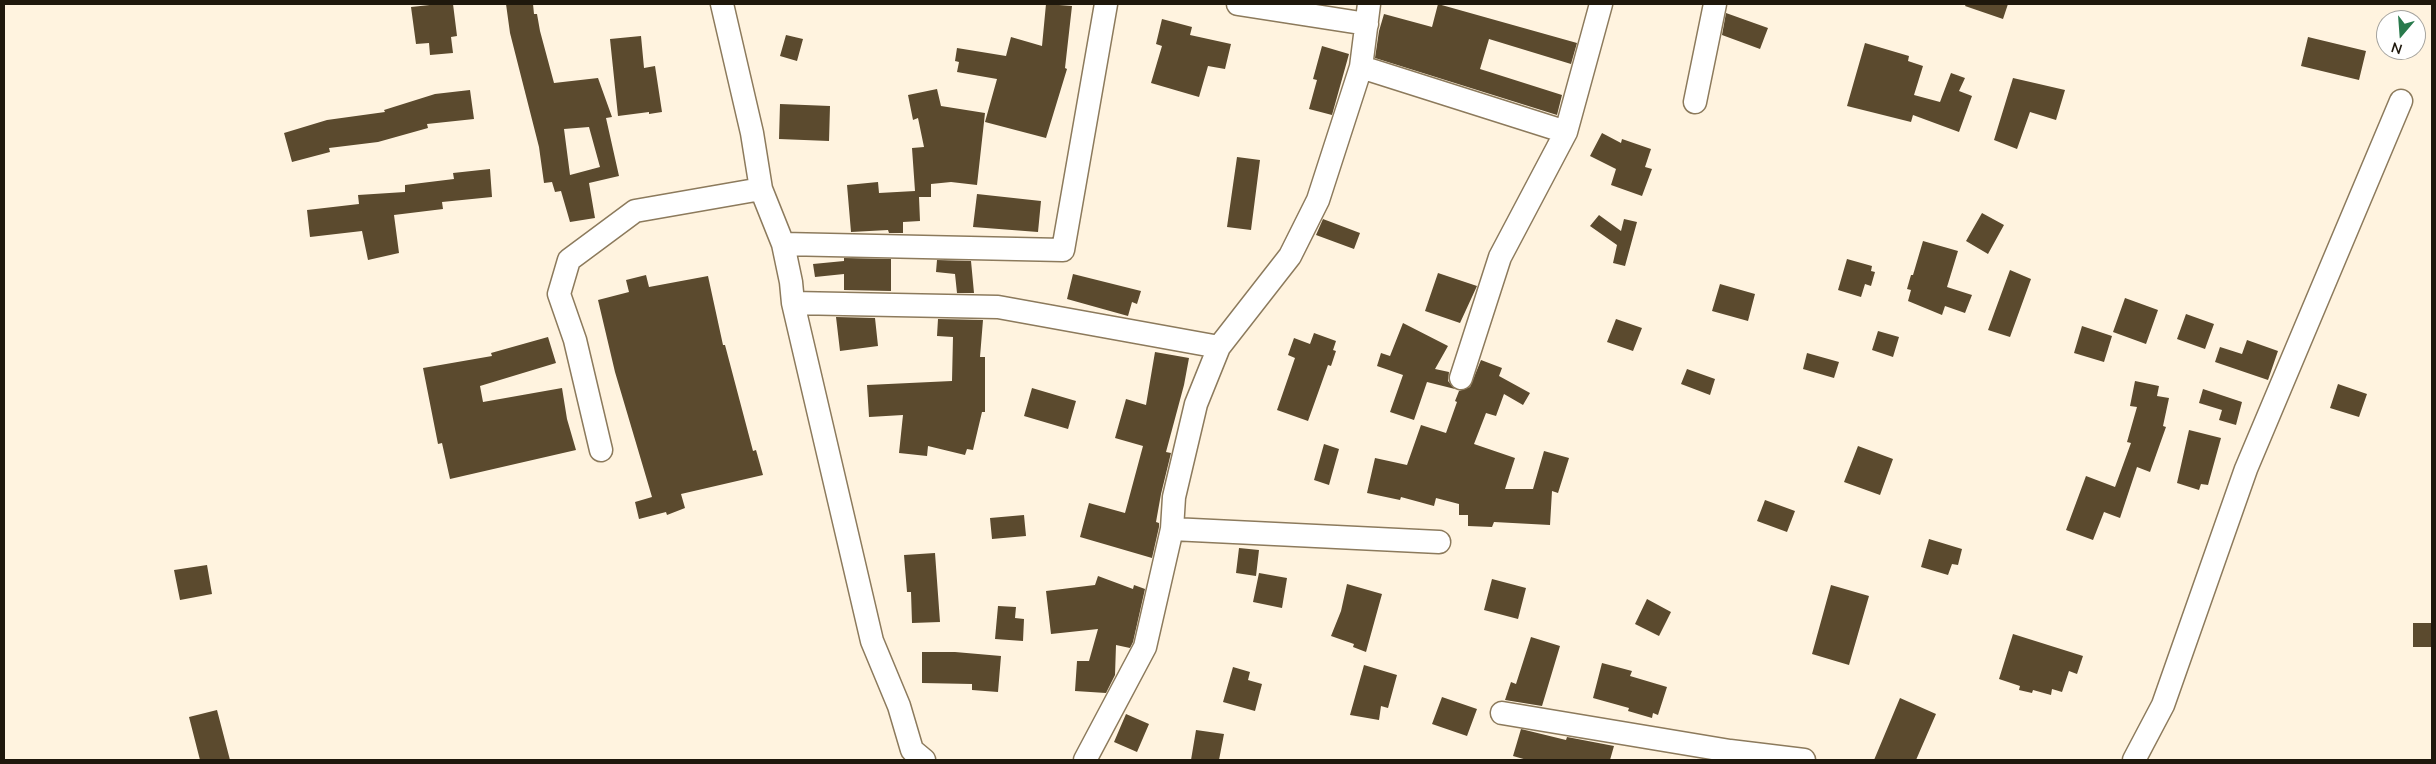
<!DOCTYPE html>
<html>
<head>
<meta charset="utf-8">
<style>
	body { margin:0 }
	#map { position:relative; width:2436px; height:764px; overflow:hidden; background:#fff3df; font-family:Mulish,sans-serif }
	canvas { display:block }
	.frame { position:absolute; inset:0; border:5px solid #1f180c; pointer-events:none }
	.north { position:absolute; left:2376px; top:10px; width:50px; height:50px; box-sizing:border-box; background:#fff; border:1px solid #a5a39e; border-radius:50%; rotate:198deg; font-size:14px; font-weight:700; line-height:20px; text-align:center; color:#1f180c }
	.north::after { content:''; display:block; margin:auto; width:18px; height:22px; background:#297a4c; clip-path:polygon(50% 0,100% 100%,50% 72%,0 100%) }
</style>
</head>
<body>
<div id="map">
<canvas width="2436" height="764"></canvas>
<div class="frame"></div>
<div class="north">N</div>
</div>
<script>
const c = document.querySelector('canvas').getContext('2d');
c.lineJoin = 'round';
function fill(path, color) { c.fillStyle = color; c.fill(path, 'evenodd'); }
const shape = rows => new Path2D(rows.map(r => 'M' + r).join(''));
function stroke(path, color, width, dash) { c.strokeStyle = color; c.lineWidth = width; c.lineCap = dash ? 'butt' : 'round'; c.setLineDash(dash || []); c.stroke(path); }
const building = shape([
	[439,4,453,4,457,36,451,37,453,53,430,55,429,43,416,44,411,7],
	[506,4,533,4,534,14,537,14,540,31,554,83,598,78,612,117,606,118,619,176,589,183,595,218,570,222,561,191,555,192,552,182,544,183,539,147,510,33],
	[589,127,600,167,570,175,564,129],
	[1046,4,1072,6,1065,68,1067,69,1046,138,985,122,997,79,957,72,959,62,955,61,957,48,1006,56,1011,37,1042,46],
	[1438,4,1577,43,1571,64,1489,39,1480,69,1562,95,1557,115,1375,58,1379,31,1384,14,1432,27],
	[1966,4,2008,4,2003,19,1965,6],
	[1726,13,1768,28,1760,49,1722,35],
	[1162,19,1192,27,1190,35,1231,44,1225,69,1208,66,1199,97,1151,83,1162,46,1156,44],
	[786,35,803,39,797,61,780,56],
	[641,36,644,68,655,66,662,112,649,114,649,112,618,116,610,39],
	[2308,37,2366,51,2359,80,2301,66],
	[1865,43,1909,56,1908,61,1923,66,1914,95,1940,102,1951,73,1965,78,1959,91,1972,96,1959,132,1913,115,1911,122,1847,106],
	[1322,46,1349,54,1332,115,1309,109,1317,80,1313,79],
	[2013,78,2065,90,2056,120,2030,112,2017,149,1994,140],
	[937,89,941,106,985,113,977,185,951,182,931,184,931,197,919,197,920,221,903,222,903,233,889,233,888,230,851,232,847,185,878,182,879,193,915,191,912,148,924,147,918,118,913,120,908,95],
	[470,90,474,119,427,124,428,128,378,142,329,148,330,152,292,162,284,133,327,120,385,112,384,110,435,94],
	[780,104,830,106,829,141,779,139],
	[1602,133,1621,143,1622,139,1651,149,1645,167,1652,169,1642,196,1611,185,1616,169,1590,156],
	[1237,157,1260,160,1251,230,1227,227],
	[490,169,492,197,442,202,443,209,394,215,399,253,368,260,362,231,310,237,307,210,359,204,358,195,405,192,405,185,454,179,453,173],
	[977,194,1041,201,1038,232,973,227],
	[1982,213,2004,225,1988,254,1966,241],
	[1599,215,1621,231,1624,219,1637,222,1625,266,1613,263,1617,245,1590,226],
	[1323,219,1360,233,1354,249,1316,235],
	[1923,241,1958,251,1947,287,1972,295,1965,313,1945,306,1942,315,1908,301,1911,290,1907,289,1911,275,1913,275],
	[844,258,891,259,891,291,844,290,844,274,815,277,813,264,844,261],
	[1847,259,1872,266,1871,271,1875,272,1871,286,1865,284,1861,297,1838,290],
	[937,260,971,261,974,293,957,293,955,274,936,272],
	[2010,270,2031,279,2010,337,1988,330],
	[1438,273,1477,286,1460,323,1425,311],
	[1073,274,1141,291,1137,304,1132,302,1128,316,1067,299],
	[646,275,649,287,708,276,723,345,725,345,753,451,756,450,763,475,681,494,685,508,667,515,666,512,639,519,635,502,652,497,615,372,598,300,629,292,626,280],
	[1720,284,1755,294,1748,321,1712,311],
	[2125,298,2158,310,2146,344,2113,332],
	[2186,314,2214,324,2205,349,2177,339],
	[836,317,875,318,878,346,840,351],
	[938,319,983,320,980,357,985,357,985,412,982,412,973,450,967,449,965,455,928,446,927,456,899,453,903,415,869,417,867,385,952,381,953,337,937,336],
	[1616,319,1642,328,1633,351,1607,342],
	[1403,323,1448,346,1435,369,1449,372,1448,381,1455,389,1427,382,1414,420,1390,412,1403,375,1377,366,1381,353,1390,356],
	[2082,326,2112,336,2104,362,2074,353],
	[1878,331,1899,337,1893,357,1872,350],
	[1314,333,1336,341,1333,350,1336,351,1331,366,1328,365,1308,421,1277,410,1295,358,1288,355,1294,338,1310,344],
	[548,337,556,363,480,386,483,402,562,388,567,419,576,450,450,479,442,443,438,444,423,368,492,356,491,353],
	[2247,340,2278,351,2268,380,2215,362,2220,347,2242,354],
	[1155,352,1189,358,1184,385,1166,452,1171,453,1161,494,1156,522,1159,523,1159,527,1152,558,1080,537,1089,503,1125,513,1143,446,1115,438,1126,399,1146,405],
	[1807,353,1839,362,1834,378,1803,369],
	[1481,360,1502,368,1499,376,1530,393,1523,405,1504,394,1496,416,1486,413,1474,444,1515,458,1505,489,1533,489,1544,451,1569,458,1558,493,1552,491,1550,525,1494,522,1492,527,1468,526,1468,515,1459,515,1459,504,1436,498,1434,506,1401,497,1400,500,1367,493,1375,458,1407,465,1421,425,1446,433,1457,402,1455,401,1459,391,1470,387],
	[1687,369,1715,379,1710,395,1681,384],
	[2135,381,2159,386,2157,396,2169,398,2163,426,2166,427,2150,472,2137,467,2120,518,2104,512,2093,540,2066,530,2086,476,2115,487,2131,443,2127,442,2137,407,2130,406],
	[2338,384,2367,394,2359,417,2330,408],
	[1032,388,1076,401,1068,429,1024,416],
	[2203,389,2242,402,2236,425,2219,420,2222,410,2199,403],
	[2189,430,2221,438,2208,485,2201,484,2199,490,2177,483],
	[1324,444,1339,449,1329,485,1314,480],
	[1858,446,1893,459,1880,495,1844,482],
	[1765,500,1795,511,1787,532,1757,521],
	[1024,515,1026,536,992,539,990,518],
	[1929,539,1962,549,1958,565,1952,564,1948,575,1921,567],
	[1239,548,1259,550,1256,576,1236,573],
	[935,553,940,622,912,623,911,592,907,592,904,555],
	[207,565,212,594,180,600,174,570],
	[1259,573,1287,578,1282,608,1253,602],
	[1098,576,1133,589,1134,585,1145,589,1133,642,1130,648,1116,645,1115,675,1106,693,1075,691,1077,661,1089,661,1098,629,1051,634,1046,591,1095,585],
	[1492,579,1526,588,1518,619,1484,610],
	[1347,584,1382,594,1366,652,1353,647,1354,644,1331,636,1341,611],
	[1831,585,1869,596,1849,665,1812,654],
	[1647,599,1671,612,1659,636,1635,624],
	[998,606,1016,607,1015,618,1024,619,1023,641,995,639],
	[2413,623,2432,623,2432,647,2413,647],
	[2013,634,2083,656,2077,674,2069,671,2062,692,2052,689,2051,695,2033,690,2032,693,2019,690,2020,686,1999,679],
	[1531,637,1560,646,1542,706,1505,700,1511,682,1516,684],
	[922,652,955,652,1001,656,998,692,972,690,972,684,922,683],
	[1602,663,1632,671,1630,676,1667,687,1658,715,1653,713,1652,718,1628,711,1629,708,1593,698],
	[1364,665,1397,675,1388,708,1381,706,1379,720,1350,715],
	[1233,667,1250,672,1248,680,1262,684,1255,711,1223,702],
	[1442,697,1477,709,1467,736,1432,724],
	[1900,698,1936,714,1916,760,1874,760],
	[217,710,230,760,200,760,189,717],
	[1126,714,1149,724,1137,752,1114,742],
	[1521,729,1566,740,1567,737,1614,746,1610,760,1527,760,1513,756],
	[1196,730,1224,734,1219,760,1191,760]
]);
const minor = shape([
	[722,4,752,133,761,189,783,244,791,282,793,303,872,641,899,706,912,750,924,760],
	[1238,4,1367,24],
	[1361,67,1566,132],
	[1695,102,1715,4],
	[783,244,1063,250,1106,4],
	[793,303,998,307,1219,347],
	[1461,378,1500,257,1566,132,1601,4],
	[601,450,575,340,559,294,569,260,635,211,761,189],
	[1172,529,1439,542],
	[1502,713,1730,751,1804,760],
	[1085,760,1145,647,1172,529,1174,497,1196,404,1219,347,1290,256,1318,200,1361,67,1369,4],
	[2134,760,2163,705,2246,469,2401,101]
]);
fill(building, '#5b4a2e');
stroke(minor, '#8c7a5c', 25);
stroke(minor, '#fff', 22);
</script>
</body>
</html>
